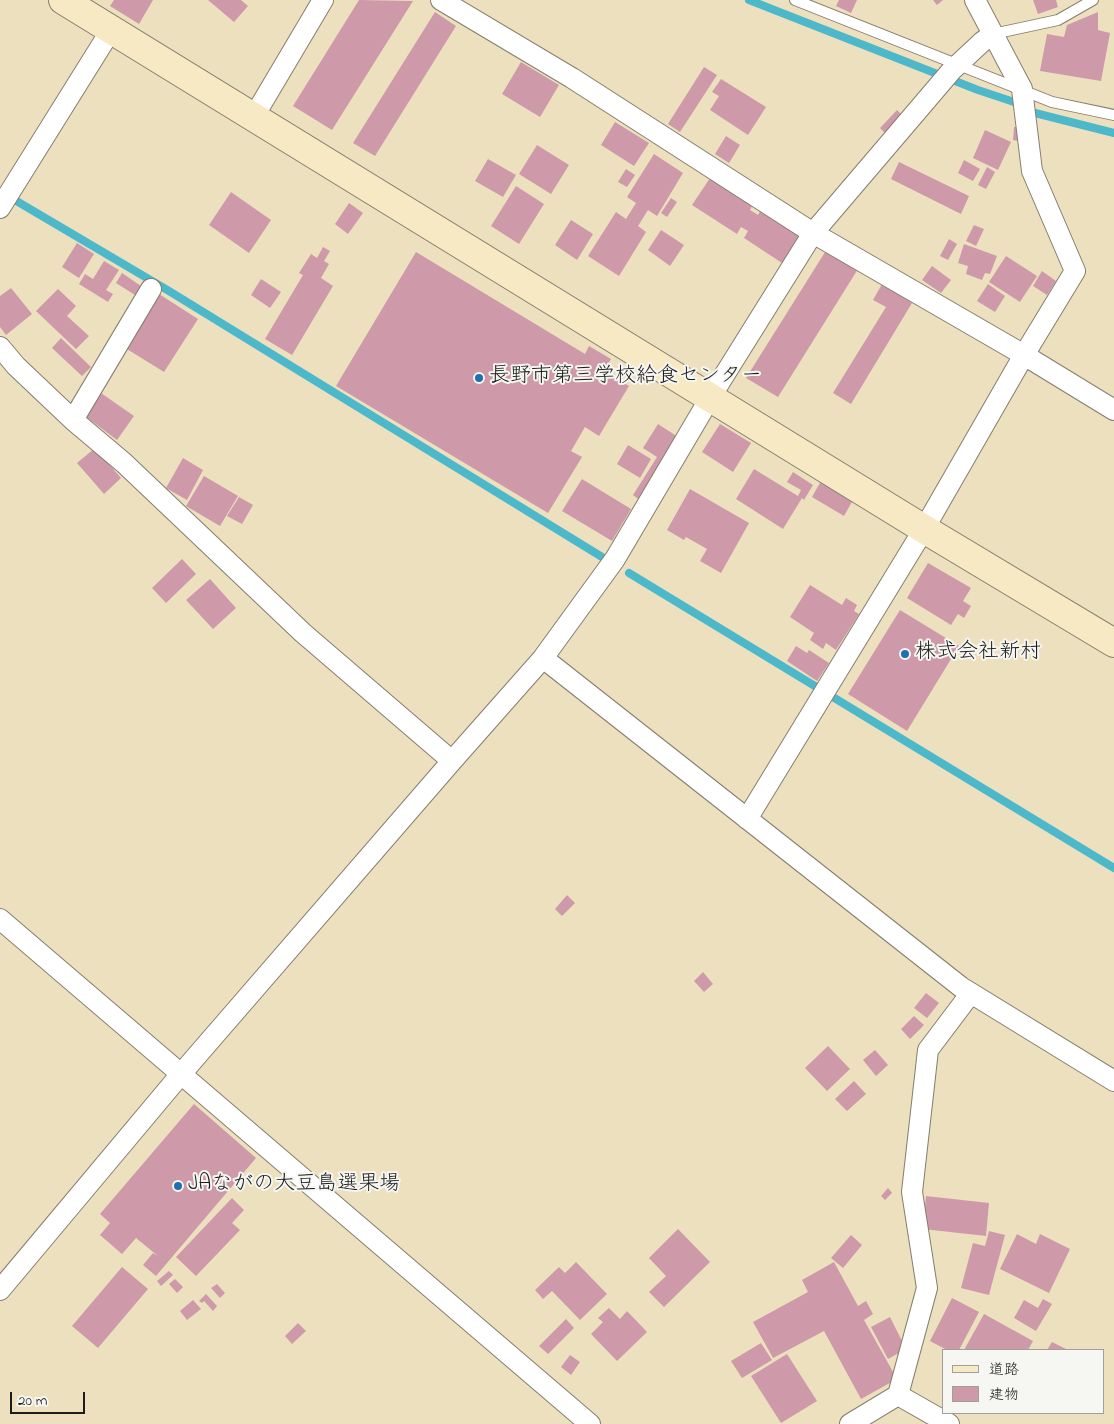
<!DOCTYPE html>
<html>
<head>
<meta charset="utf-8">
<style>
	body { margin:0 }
	#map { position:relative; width:1114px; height:1424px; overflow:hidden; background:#ece0bf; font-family:"Indie Flower","Klee One",sans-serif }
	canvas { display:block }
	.legend { position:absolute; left:942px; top:1349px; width:162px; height:65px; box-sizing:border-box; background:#f6f6f2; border:1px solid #9f9f9c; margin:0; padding:6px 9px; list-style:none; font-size:15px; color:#1c1c1c }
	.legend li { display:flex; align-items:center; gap:10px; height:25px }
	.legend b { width:25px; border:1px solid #9f9f9c }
	.scale { position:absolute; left:10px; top:1392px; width:75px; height:22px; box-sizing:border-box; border:2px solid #1c1c1c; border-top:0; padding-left:6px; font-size:15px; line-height:18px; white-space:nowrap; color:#1c1c1c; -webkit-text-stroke:4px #f6f6f2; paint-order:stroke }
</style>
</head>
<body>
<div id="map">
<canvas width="1114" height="1424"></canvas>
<ul class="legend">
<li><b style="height:6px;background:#f6e9c3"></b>道路</li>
<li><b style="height:14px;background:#ce9aaa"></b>建物</li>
</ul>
<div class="scale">20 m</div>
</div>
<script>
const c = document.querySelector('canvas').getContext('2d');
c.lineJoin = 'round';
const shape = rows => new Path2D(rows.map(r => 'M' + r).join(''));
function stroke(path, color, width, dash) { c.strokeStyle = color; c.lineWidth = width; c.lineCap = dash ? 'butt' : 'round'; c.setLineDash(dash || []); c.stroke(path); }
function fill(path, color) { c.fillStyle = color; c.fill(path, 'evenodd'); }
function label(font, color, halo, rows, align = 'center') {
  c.font = font + ' "Indie Flower","Klee One",sans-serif'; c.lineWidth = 4; c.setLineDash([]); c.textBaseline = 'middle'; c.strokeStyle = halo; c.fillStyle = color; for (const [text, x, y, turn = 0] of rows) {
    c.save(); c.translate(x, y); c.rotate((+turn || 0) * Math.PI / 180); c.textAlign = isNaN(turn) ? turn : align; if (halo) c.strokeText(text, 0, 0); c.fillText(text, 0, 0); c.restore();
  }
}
const stream = shape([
	[749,0,978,90,1017,103,1035,113,1114,133],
	[8,196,169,291,602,557],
	[629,573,1114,868]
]);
const building = shape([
	[114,0,153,0,139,24,110,6],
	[208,0,241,0,248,6,234,22],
	[359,0,413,1,332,130,293,106],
	[839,0,857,0,851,13,836,6],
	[933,0,943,0,937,5],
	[1033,0,1056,0,1058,7,1038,14],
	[435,12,456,26,375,156,353,143],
	[1098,12,1098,30,1110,33,1101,81,1040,71,1047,34,1064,37,1067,25],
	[521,62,559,85,540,117,502,94],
	[704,67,717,75,680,132,668,124],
	[721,79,766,107,748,135,710,110,719,96,712,92],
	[897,110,903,116,886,134,880,128],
	[615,122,649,143,634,166,601,145],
	[1014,127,1020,127,1019,141,1013,140],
	[985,130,1011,142,998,170,973,158],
	[726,136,740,145,729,163,715,154],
	[537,145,569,165,551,194,519,174],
	[654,154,683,173,657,216,648,210,638,226,646,232,619,276,588,256,616,212,626,219,636,203,627,197],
	[488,159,516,175,503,197,475,181],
	[964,160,980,169,973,181,958,173],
	[899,162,969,196,961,214,891,179],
	[987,167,995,172,986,189,978,185],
	[626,169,635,175,627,187,618,182],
	[710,178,752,206,750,210,758,215,761,210,799,236,782,263,744,238,748,231,741,227,737,234,692,205],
	[516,186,544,204,519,244,491,226],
	[231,192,271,220,249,253,209,225],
	[671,198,677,202,667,217,661,213],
	[349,203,363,213,348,234,335,224],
	[571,220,593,234,577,260,555,245],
	[974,225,984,229,976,246,966,241],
	[661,230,684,245,670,266,648,250],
	[949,239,957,244,948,260,940,256],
	[77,243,94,254,79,278,62,267],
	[964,244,997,256,990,274,985,273,982,280,966,274,968,266,958,263],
	[323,247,330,251,324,261,329,264,321,278,333,286,292,355,265,339,303,275,299,273,311,254,317,258],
	[827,249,858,269,778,397,746,378],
	[416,252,585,354,589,346,611,359,604,371,629,386,599,436,585,427,571,451,582,457,548,513,336,386],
	[1006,256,1037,276,1020,302,989,282],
	[104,261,119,270,106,290,113,294,108,302,79,284,85,274,93,279],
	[932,266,951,280,941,293,922,280],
	[1042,271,1056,281,1047,295,1033,286],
	[122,273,141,286,135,295,116,283],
	[261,279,281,292,270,308,251,295],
	[882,284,912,303,851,404,833,393,886,307,873,300],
	[988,284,1005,296,995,312,977,301],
	[11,288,32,314,6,335,0,327,0,296],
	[58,289,76,306,67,316,89,336,76,349,36,311],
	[156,292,198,319,164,372,122,346],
	[61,338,91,367,82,376,52,348],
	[101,393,134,416,117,440,85,416],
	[658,424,678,437,641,501,633,495,657,457,643,448],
	[720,424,751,443,733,472,702,452],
	[628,445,651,459,640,478,617,464],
	[95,448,121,478,104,494,77,463],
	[183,458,203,470,187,500,166,488],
	[754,469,798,496,801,490,787,482,793,472,813,485,804,500,802,498,783,529,736,499],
	[204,476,238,496,220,526,186,506],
	[582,479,631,509,612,541,562,511],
	[821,481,853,500,844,516,812,497],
	[690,489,749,523,721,573,700,561,707,549,686,537,684,540,667,530],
	[239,497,253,505,242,524,227,516],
	[182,559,196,574,166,603,152,588],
	[928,563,971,588,963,601,971,606,964,618,958,614,951,625,907,598],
	[210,579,236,608,213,629,186,600],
	[810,585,842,605,846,598,857,605,854,611,859,614,836,650,826,643,823,649,810,640,814,633,790,617],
	[900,610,959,646,907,731,848,694],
	[796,646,807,653,809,650,829,663,817,681,787,661],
	[567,895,575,903,562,916,555,909],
	[703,972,713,984,704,992,694,981],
	[926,993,939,1003,927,1018,914,1008],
	[914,1016,924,1025,910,1039,901,1029],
	[828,1046,850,1069,827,1091,805,1068],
	[875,1050,888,1065,876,1076,863,1060],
	[854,1081,866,1094,847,1111,835,1099],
	[194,1104,256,1158,156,1276,143,1265,153,1253,158,1256,136,1238,122,1254,100,1235,110,1223,100,1214],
	[888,1188,892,1193,885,1200,881,1196],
	[926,1196,989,1203,986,1236,923,1229],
	[232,1198,244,1210,232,1223,240,1230,196,1276,176,1257],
	[678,1229,710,1262,664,1307,649,1292,666,1276,649,1258],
	[989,1231,1005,1235,989,1295,961,1288,973,1243,985,1246],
	[1017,1234,1036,1244,1040,1234,1070,1249,1049,1293,1000,1269],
	[851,1235,862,1245,843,1268,831,1258],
	[576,1262,607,1294,580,1320,552,1291,543,1299,535,1290,559,1267,565,1273],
	[834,1262,858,1306,866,1301,873,1314,864,1320,897,1379,861,1399,824,1331,773,1358,753,1322,808,1292,802,1280],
	[122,1267,148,1289,98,1348,72,1326],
	[169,1271,173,1275,161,1286,157,1281],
	[175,1279,183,1287,177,1293,169,1284],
	[217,1284,225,1293,220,1298,211,1288],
	[206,1294,217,1306,213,1311,204,1301,202,1303,199,1301],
	[952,1298,979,1312,959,1350,947,1350,930,1341],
	[1043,1299,1052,1304,1036,1331,1014,1318,1024,1300,1038,1308],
	[193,1300,201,1309,187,1320,180,1311],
	[609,1308,620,1319,627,1311,647,1332,617,1361,591,1334,603,1322,598,1318],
	[984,1314,1033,1341,1028,1350,964,1350],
	[890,1317,906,1349,888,1359,871,1327],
	[566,1319,574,1328,548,1354,539,1346],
	[298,1323,306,1331,292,1344,285,1336],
	[1052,1342,1068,1350,1047,1350],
	[761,1343,772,1360,742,1378,731,1361],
	[787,1354,817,1401,781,1423,751,1376],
	[570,1355,580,1362,571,1375,561,1367]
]);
const lane = shape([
	[795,0,1052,102,1114,115],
	[993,34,1058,20,1093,0]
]);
const street = shape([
	[441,0,572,78,813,233,1024,355,1114,410],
	[253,118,323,0],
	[0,208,111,30],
	[0,347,16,366,73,420,124,463,303,633,452,761],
	[73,420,151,289],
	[543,658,961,987,1114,1081],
	[747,819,924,529,1024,355,1075,271,1032,171,1022,89,975,0],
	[0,919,590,1424],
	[0,1290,181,1074,452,761,543,658,615,559,710,398,813,233,952,70,982,42,993,34],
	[898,1395,927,1288,912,1192,928,1050,971,993],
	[850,1424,898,1395,949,1424]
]);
const secondary = shape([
	[63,0,924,529,1114,643]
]);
const markers = [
	[479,378,5,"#1f6fb2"],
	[905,654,5,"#1f6fb2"],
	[178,1186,5,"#1f6fb2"]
];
const poiNames = [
	["長野市第三学校給食センター",489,378],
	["株式会社新村",915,654],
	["JAながの大豆島選果場",188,1186]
];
stroke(stream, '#4db8ca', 8);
fill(building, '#ce9aaa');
stroke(lane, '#847e6e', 12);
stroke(street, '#847e6e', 22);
stroke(secondary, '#847e6e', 30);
stroke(lane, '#fff', 10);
stroke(street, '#fff', 20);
stroke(secondary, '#f6e9c3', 28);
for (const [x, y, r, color] of markers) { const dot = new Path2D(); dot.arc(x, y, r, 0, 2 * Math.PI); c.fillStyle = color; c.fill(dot); stroke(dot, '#f6f6f2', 2); }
label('21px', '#1c1c1c', '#f6f6f2', poiNames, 'left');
</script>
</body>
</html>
